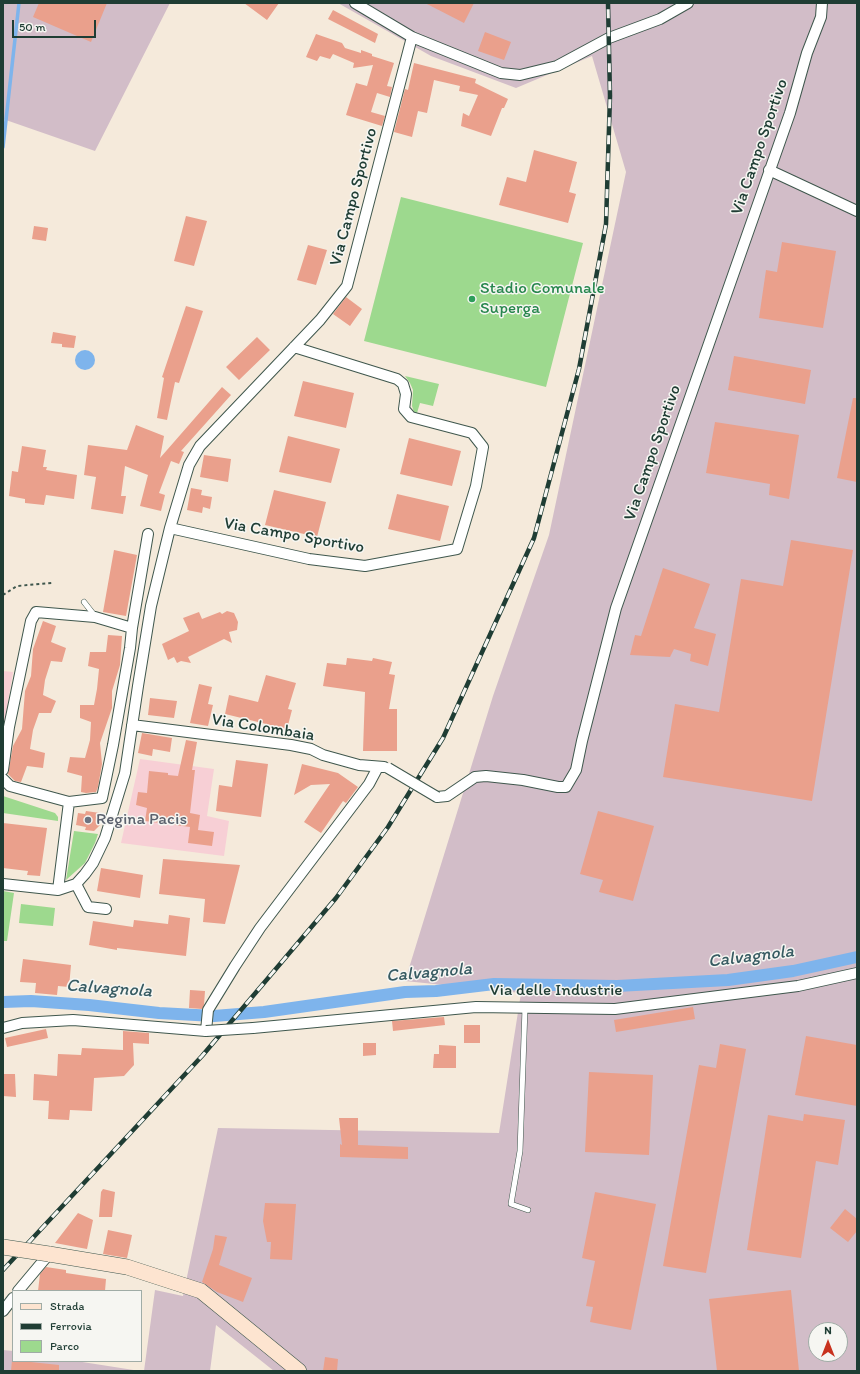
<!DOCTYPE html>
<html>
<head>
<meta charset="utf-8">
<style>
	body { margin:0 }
	#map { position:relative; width:860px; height:1374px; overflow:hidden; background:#f5eadb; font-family:Itim,sans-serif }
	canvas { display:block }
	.frame { position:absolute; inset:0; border:4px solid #1f3d34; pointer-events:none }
	.legend { position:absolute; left:12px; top:1290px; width:130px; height:72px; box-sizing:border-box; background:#f6f6f2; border:1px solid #a0aca6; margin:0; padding:5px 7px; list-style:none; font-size:12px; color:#1f3d34 }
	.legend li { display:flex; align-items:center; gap:8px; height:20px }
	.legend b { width:20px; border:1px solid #a0aca6 }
	.north { position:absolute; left:808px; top:1322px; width:40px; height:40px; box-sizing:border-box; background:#f6f6f2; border:1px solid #a0aca6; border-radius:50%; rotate:0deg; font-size:11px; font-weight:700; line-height:16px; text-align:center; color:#1f3d34 }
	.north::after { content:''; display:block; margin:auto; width:14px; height:18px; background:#c8321e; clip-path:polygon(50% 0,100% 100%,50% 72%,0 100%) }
	.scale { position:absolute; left:12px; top:20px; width:84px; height:18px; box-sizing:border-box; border:2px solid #1f3d34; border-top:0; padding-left:5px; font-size:12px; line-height:14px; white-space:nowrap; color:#1f3d34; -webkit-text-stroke:3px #f6f6f2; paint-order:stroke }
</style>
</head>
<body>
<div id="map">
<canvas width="860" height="1374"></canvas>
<div class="frame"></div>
<ul class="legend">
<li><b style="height:5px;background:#fde4d0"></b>Strada</li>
<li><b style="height:5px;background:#1f3d34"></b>Ferrovia</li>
<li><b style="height:11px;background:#9dd98e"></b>Parco</li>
</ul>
<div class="north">N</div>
<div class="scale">50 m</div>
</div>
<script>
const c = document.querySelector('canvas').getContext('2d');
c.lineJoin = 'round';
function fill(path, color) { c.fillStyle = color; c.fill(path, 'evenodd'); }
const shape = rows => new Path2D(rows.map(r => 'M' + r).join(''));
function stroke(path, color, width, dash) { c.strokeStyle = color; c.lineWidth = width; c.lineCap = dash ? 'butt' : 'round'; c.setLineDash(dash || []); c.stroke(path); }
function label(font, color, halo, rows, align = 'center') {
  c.font = font + ' Itim,sans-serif'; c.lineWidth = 3; c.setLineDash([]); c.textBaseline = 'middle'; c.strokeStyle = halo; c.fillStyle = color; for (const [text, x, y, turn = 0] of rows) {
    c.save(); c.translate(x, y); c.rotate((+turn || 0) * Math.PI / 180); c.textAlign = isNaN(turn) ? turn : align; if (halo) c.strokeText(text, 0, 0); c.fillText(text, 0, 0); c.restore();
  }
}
const built = shape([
	[3,671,13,672,3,733],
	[140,759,214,769,207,816,229,821,224,856,121,843]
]);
const industrial = shape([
	[3,3,170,3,95,151,3,119],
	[338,3,857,3,857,1371,274,1371,216,1325,210,1371,144,1371,155,1290,183,1296,218,1128,499,1133,521,993,405,981,493,696,549,535,626,172,592,56,516,88,431,56],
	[816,1330,840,1330,840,1354,816,1354],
	[3,1350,13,1351,13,1361,76,1361,140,1371,3,1371]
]);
const green = shape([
	[401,197,583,243,546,387,364,341],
	[405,376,439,384,433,406,420,403,417,413,414,412,412,406,413,390,410,383],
	[3,796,55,813,58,817,58,821,3,813],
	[74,831,98,834,95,843,85,863,66,880],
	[3,891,14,893,7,941,3,941],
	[21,904,55,908,53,926,19,923]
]);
const water = shape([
	'75 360a10 10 0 1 1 20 0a10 10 0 1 1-20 0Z'
]);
const stream = shape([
	[3,147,19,3]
]);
const canal = shape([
	[3,1002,31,1001,89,1005,159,1013,214,1016,264,1012,405,992,436,991,494,984,617,986,728,980,793,971,857,957]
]);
const building = shape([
	[39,3,107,3,91,42,33,17],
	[244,3,279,3,267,20],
	[425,3,474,3,464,23],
	[333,10,378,34,375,43,328,19],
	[485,32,511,42,504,60,478,51],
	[316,34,342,43,345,48,361,53,361,50,372,54,372,56,394,63,387,86,392,87,390,97,377,93,371,112,385,116,382,126,346,115,356,83,367,86,373,65,353,68,354,63,333,54,330,59,320,56,317,61,306,57],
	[414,63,476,79,475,83,508,99,504,108,502,108,491,136,461,126,463,113,469,116,478,95,459,91,460,86,434,80,427,113,418,111,412,137,394,132,405,89,408,90],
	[534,150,577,162,569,192,576,194,568,223,499,205,507,177,526,182],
	[186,216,207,221,194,266,174,261],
	[34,226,48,228,46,241,32,239],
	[782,242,836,251,823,328,759,318,766,270,777,272],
	[308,245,327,250,316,285,297,280],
	[346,297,362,309,350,326,333,314],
	[186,306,203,311,179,383,175,382,167,420,157,418,164,378,162,377],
	[53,332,76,336,74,348,62,347,62,344,51,343],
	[257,337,270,350,239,380,226,367],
	[734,356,811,370,805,404,728,390],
	[303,381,354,393,346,428,294,416],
	[222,387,231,395,181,451,184,452,179,464,171,461,159,493,165,495,161,511,140,506,148,475,125,466,121,496,126,496,123,514,91,509,96,477,84,475,88,445,127,450,136,425,164,436,160,458],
	[853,398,857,398,857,482,837,478],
	[715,422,799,435,789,499,769,495,770,484,706,473],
	[288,436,340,449,331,483,279,472],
	[409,438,461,451,452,486,400,474],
	[22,446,46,450,43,467,47,467,46,470,77,475,74,499,46,495,44,505,25,503,25,499,9,496,12,471,18,472],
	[204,455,231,459,228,482,200,477],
	[191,488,202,490,201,495,212,497,210,509,203,507,202,513,187,510],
	[274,490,326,502,317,537,265,525],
	[397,494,449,506,440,541,388,529],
	[791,540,853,550,812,801,663,777,675,704,719,712,741,579,783,586],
	[114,550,137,555,126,616,103,612],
	[663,568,710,584,694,628,716,634,708,666,690,661,691,654,674,649,670,657,630,655,635,635,641,636],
	[227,611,234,613,238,622,237,630,229,632,232,643,224,639,188,657,191,663,181,661,177,663,174,657,168,660,162,644,189,631,183,618,199,612,202,619,220,612,222,614],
	[43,621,56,626,51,642,66,648,62,662,51,661,45,680,43,695,56,701,51,713,39,713,33,730,30,749,45,753,43,768,27,766,21,782,15,781,8,774,13,746,22,729,25,691,31,676,33,649],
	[108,635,122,636,120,665,112,691,112,708,100,743,102,764,98,787,96,792,86,793,81,792,82,776,67,772,70,757,85,758,90,740,91,722,80,718,80,705,94,705,97,689,99,669,88,666,90,652,106,652],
	[347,658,372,661,373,658,392,662,389,674,395,675,389,709,397,709,397,751,363,751,365,692,323,686,327,663,346,665],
	[266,675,296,683,288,709,292,710,287,729,225,714,229,695,258,702],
	[199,684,212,687,208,704,213,705,208,726,190,723],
	[150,698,177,701,174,718,148,715],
	[142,733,172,738,170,752,153,749,152,756,138,753],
	[186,740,197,742,192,770,195,770,190,813,200,815,198,830,214,832,212,846,188,843,190,827,145,821,147,808,136,805,138,792,147,793,149,771,168,773,168,775,178,776],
	[236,760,268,764,261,817,216,811,219,785,232,787],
	[302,764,338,773,358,787,346,803,343,801,321,833,304,822,330,784,311,785,294,795],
	[86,811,100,813,100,825,94,831,85,830,86,827,76,825,78,813,85,814],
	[598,811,654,826,633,901,599,892,603,880,580,874],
	[3,823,47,828,40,876,27,875,28,871,3,868],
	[163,859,240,865,225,924,203,922,205,899,159,894],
	[101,868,143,875,140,898,97,891],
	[169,915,190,918,186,956,117,948,117,950,89,945,93,921,133,927,134,920,168,924],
	[23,959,71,965,69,987,58,986,57,995,35,993,36,983,20,982],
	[190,990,205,991,204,1005,202,1009,189,1008],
	[693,1007,695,1019,616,1032,614,1020],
	[444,1017,445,1025,393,1031,392,1021],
	[464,1025,480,1025,480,1043,464,1043],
	[46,1029,48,1038,7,1047,5,1038],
	[123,1031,149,1033,149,1044,133,1043,134,1065,124,1076,94,1078,92,1111,70,1110,69,1120,48,1119,49,1101,33,1100,34,1074,57,1076,58,1054,81,1055,82,1048,123,1050],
	[806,1036,857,1045,857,1106,795,1095],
	[363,1043,376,1043,376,1055,363,1056],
	[720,1044,746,1049,706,1273,663,1266,699,1065,716,1068],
	[439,1045,456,1046,456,1068,433,1068,434,1054,439,1054],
	[589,1072,653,1075,649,1155,585,1152],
	[3,1074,15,1074,16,1097,3,1096],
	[804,1114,845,1120,838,1165,816,1161,801,1258,747,1250,768,1115,803,1121],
	[339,1118,358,1118,358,1145,408,1147,408,1159,340,1157,340,1144,342,1145],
	[103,1189,115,1192,112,1217,99,1217,101,1192],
	[595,1192,656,1204,631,1330,590,1322,593,1307,586,1306,595,1261,582,1258],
	[265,1203,296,1204,292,1260,270,1259,271,1242,267,1242,263,1221],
	[845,1209,857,1219,857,1231,848,1242,830,1228],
	[78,1213,93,1220,87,1249,55,1243],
	[108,1230,132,1235,127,1258,103,1254],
	[215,1235,227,1237,219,1265,252,1278,243,1302,217,1292,202,1282,213,1249],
	[46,1267,66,1270,66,1273,106,1279,105,1291,38,1291,40,1274],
	[791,1290,799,1371,717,1371,709,1299],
	[325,1357,338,1359,337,1371,323,1371],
	[12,1360,59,1365,59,1371,11,1371]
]);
const path = shape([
	[3,595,17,586,52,583]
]);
const lane = shape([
	[84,602,95,616],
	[525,1008,520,1151,511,1204,528,1210]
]);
const street = shape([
	[355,3,412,37,501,73,520,75,557,66,609,38,660,19,688,3],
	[769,170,857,211],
	[170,528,309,559,365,566,457,549,476,486,483,447,472,433,411,417,404,409,406,394,403,384,397,379,294,347],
	[132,628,148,534],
	[132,725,291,745,311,749,323,755,359,765,384,767],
	[3,770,9,727,31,621,36,612,95,617,132,628,130,648,113,745,102,798,69,802,10,786,3,779],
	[437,797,447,796,475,777,486,776,523,780,558,787,566,787,576,770,582,741,616,608,790,113,807,53,821,17,822,3],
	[3,884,58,890,76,884,85,874,93,863,105,838,125,773,138,686,151,606,170,528,189,465,200,446,320,320,347,286,412,37],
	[76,884,88,907,106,909],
	[58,890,69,802],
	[3,1028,22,1023,73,1020,206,1031,208,1010,235,966,260,928,369,784,378,767],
	[253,1028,476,1007,615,1009,798,986,857,973],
	[18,1291,49,1254],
	[3,1311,13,1298]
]);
const secondary = shape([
	[49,1254,127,1267,201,1291,299,1371]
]);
const rail = shape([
	[3,1270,202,1056,336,898,388,827,443,738,534,538,579,369,606,224,610,96,608,3]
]);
const streetBridge = shape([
	[388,768,437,797],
	[206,1031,253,1028]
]);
const secondaryBridge = shape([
	[3,1247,49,1254]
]);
const markers = [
	[472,299,4,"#2e9e5b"],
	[88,820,4,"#6b7280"]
];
const streetNames = [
	["Via Campo Sportivo",760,147,-71],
	["Via Campo Sportivo",354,197,-75],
	["Via Campo Sportivo",653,453,-71],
	["Via Campo Sportivo",294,536,10],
	["Via Colombaia",263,728,9],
	["Via delle Industrie",556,991]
];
const leisureNames = [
	["Stadio Comunale",480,289],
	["Superga",480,309]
];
const worshipNames = [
	["Regina Pacis",96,820]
];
const waterNames = [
	["Calvagnola",751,957,-7],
	["Calvagnola",429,973,-5],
	["Calvagnola",109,989,4]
];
fill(built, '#f7cfd5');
fill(industrial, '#d2bdc8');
fill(green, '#9dd98e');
fill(water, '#7eb4ec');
stroke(stream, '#7eb4ec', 3.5);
stroke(canal, '#7eb4ec', 12);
fill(building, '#eaa08c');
stroke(lane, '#3f574d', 6);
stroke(street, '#3f574d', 12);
stroke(secondary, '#3f574d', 16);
stroke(path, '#3f574d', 2, [3, 3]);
stroke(lane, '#fff', 5);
stroke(street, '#fff', 10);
stroke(secondary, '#fde4d0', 15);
stroke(rail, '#1f3d34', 4.5);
stroke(rail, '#f6f6f2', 3, [9]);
stroke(streetBridge, '#3f574d', 12, []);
stroke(secondaryBridge, '#3f574d', 16, []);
stroke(streetBridge, '#fff', 10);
stroke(secondaryBridge, '#fde4d0', 15);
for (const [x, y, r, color] of markers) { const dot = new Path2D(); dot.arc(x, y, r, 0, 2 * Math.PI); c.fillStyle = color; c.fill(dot); stroke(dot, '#f6f6f2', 1.5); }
label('17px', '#1f3d34', '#f6f6f2', streetNames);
label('17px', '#27864d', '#f6f6f2', leisureNames, 'left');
label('17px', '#5b616d', '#f6f6f2', worshipNames, 'left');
label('italic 18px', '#375b62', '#f6f6f2', waterNames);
</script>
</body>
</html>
